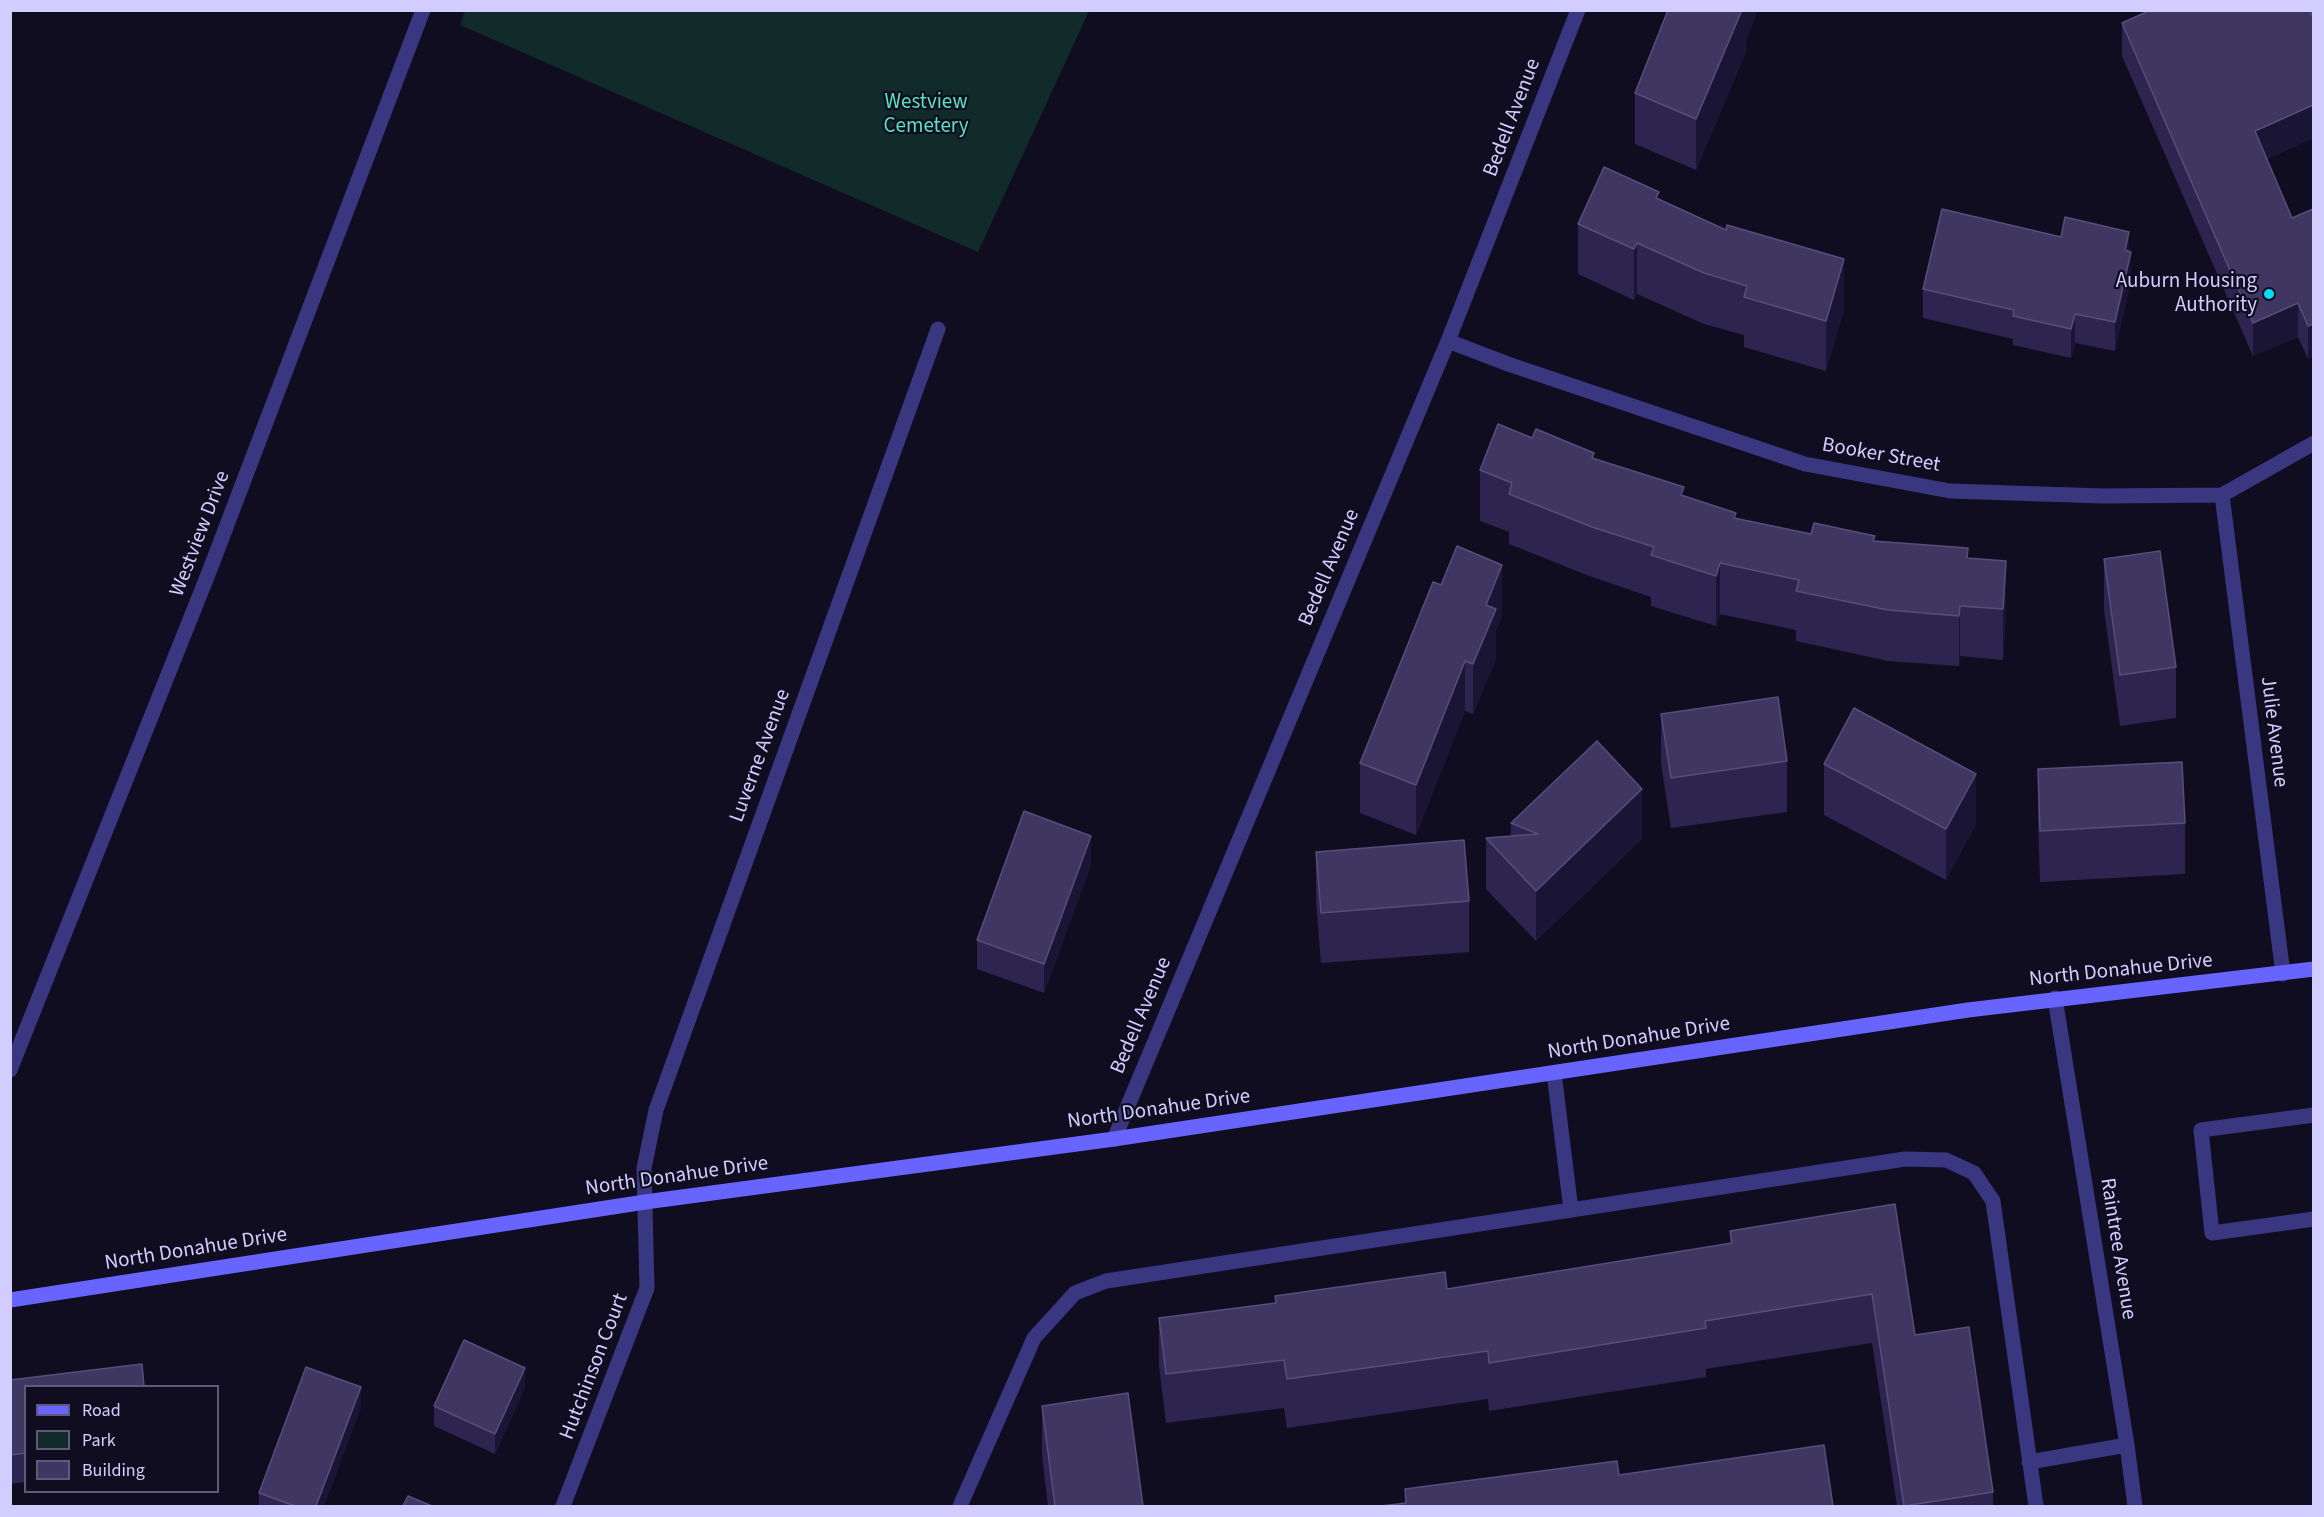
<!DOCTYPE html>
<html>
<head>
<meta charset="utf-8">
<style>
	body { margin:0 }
	#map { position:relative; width:2324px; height:1517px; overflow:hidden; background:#100d21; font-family:"Source Sans 3",sans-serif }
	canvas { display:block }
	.frame { position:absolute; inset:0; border:12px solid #d3cdff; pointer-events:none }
	.legend { position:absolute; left:24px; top:1385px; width:195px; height:108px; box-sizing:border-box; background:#100d21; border:2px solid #5e5a7a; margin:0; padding:8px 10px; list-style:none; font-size:18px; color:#d3cdff }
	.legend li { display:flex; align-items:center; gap:12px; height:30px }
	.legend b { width:30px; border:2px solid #5e5a7a }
</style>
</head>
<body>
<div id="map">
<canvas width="2324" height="1517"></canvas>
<div class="frame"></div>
<ul class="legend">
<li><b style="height:8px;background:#6864ff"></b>Road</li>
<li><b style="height:16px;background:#102b2a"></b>Park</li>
<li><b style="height:16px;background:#3f3762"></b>Building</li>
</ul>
</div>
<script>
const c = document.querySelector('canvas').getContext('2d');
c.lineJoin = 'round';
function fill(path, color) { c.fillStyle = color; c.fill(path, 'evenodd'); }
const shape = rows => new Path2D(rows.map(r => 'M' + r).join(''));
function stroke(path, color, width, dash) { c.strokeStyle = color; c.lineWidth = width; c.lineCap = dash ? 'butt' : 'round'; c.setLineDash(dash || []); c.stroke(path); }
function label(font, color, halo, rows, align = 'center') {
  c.font = font + ' "Source Sans 3",sans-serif'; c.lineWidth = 4.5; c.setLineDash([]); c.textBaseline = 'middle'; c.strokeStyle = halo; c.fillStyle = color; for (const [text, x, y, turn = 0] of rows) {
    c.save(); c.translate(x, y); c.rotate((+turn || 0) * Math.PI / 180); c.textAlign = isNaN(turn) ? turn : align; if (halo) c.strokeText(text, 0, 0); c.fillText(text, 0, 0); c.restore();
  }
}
const green = shape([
	[465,11,465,10,1089,11,978,252,460,25]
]);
const lane = shape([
	[1554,1073,1571,1210],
	[2314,1115,2201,1130,2212,1233,2314,1219],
	[2029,1462,2127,1445],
	[960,1506,1034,1338,1075,1293,1106,1281,1905,1159,1946,1160,1974,1173,1993,1201,2036,1506]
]);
const street = shape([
	[1448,341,1508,364,1805,464,1950,491,2103,496,2222,495,2314,443],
	[2222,495,2283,974],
	[2055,998,2127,1445,2135,1506],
	[10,1070,209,572,423,10],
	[1114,1139,1448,341,1578,10],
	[563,1506,647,1288,644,1168,656,1110,938,329]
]);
const secondary = shape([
	[10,1300,645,1202,1114,1139,1968,1010,2314,969]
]);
const wall = shape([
	[2122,23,2313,138,2267,159,2292,218,2313,209,2308,359,2298,337,2253,356,2122,56],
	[1746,42,1746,52,1696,170,1635,144,1635,93],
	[1659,200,1844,310,1826,371,1744,347,1744,335,1704,324,1637,294,1634,300,1578,274,1578,224],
	[2061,237,2129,251,2131,281,2115,351,2075,343,2071,358,2013,345,2013,339,1923,318,1923,289],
	[1532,438,1594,459,1736,519,1811,534,1875,541,1968,558,2006,611,2003,660,1960,656,1959,666,1888,661,1796,641,1796,630,1720,614,1716,626,1651,606,1651,597,1592,577,1509,544,1509,532,1480,521,1480,470],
	[2104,559,2176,667,2176,718,2120,726,2104,610],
	[1502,615,1496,631,1496,659,1473,714,1465,711,1416,835,1360,813,1360,763],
	[1661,714,1787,761,1787,812,1671,828,1661,764],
	[1824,764,1976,824,1946,880,1824,815],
	[2038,769,2185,823,2185,874,2040,882,2038,820],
	[1511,823,1642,839,1536,941,1486,889,1486,838,1511,836],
	[1316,852,1469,901,1469,952,1321,963,1316,902],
	[1091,865,1044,993,977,969,977,940],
	[1895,1204,1915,1335,1993,1492,1993,1506,1897,1506,1872,1343,1706,1369,1706,1377,1489,1411,1488,1399,1287,1428,1284,1408,1166,1423,1159,1366,1159,1318,1275,1303,1275,1296,1447,1289,1730,1244,1730,1231],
	[10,1380,26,1386,26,1482,10,1484],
	[525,1388,495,1454,434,1426,434,1406],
	[1042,1406,1143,1506,1048,1506,1042,1456],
	[361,1407,324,1506,259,1506,259,1493]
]);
const shadedWall = shape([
	[1742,10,1758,10,1746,42,1746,52,1696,170,1696,119],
	[2313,105,2313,138,2255,164,2255,131],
	[2129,232,2129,260,2131,252,2131,281,2115,351,2115,322,2125,250],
	[1637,243,1637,294,1634,300,1634,249],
	[1844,259,1844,310,1826,371,1826,321],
	[2298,303,2298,337,2253,356,2253,323],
	[2075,314,2075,343,2071,358,2071,329],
	[2313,324,2313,357,2308,359,2308,326],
	[2006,561,2006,611,2003,660,2003,609],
	[1720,563,1720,614,1716,626,1716,576],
	[1502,565,1502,615,1496,631,1496,659,1473,714,1473,664,1486,605],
	[1960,606,1960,656,1959,666,1959,616],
	[1465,661,1465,711,1416,835,1416,785],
	[1976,774,1976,824,1946,880,1946,829],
	[1642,789,1642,839,1536,941,1536,891],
	[1091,836,1091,865,1044,993,1044,964],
	[525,1368,525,1388,495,1454,495,1434],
	[361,1387,361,1407,324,1506,316,1506]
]);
const building = shape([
	[1668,10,1742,10,1696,119,1635,93,1668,10],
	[2151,10,2310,10,2313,18,2313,105,2255,131,2292,218,2313,209,2313,324,2308,326,2298,303,2253,323,2122,23,2151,10],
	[1604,167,1659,192,1656,198,1726,230,1727,225,1844,259,1826,321,1744,297,1747,286,1704,273,1637,243,1634,249,1578,224,1604,167],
	[1942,209,2061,237,2065,217,2129,232,2125,250,2131,252,2115,322,2075,314,2071,329,2013,316,2014,310,1923,289,1942,209],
	[1498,424,1532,438,1536,429,1594,453,1592,458,1684,487,1681,495,1736,513,1734,518,1811,534,1814,523,1875,536,1873,541,1968,548,1967,558,2006,561,2003,609,1960,606,1959,616,1888,610,1796,591,1799,580,1720,563,1716,576,1651,555,1654,547,1592,527,1509,494,1512,483,1480,470,1498,424],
	[1457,546,1502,565,1486,605,1496,609,1473,664,1465,661,1416,785,1360,763,1433,582,1441,585,1457,546],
	[2160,551,2176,667,2120,675,2104,559,2160,551],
	[1778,697,1787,761,1671,778,1661,714,1778,697],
	[1854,708,1976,774,1946,829,1824,764,1854,708],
	[1597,741,1642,789,1536,891,1486,838,1538,834,1511,823,1597,741],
	[2182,762,2185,823,2040,831,2038,769,2182,762],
	[1024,811,1091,836,1044,964,977,940,1024,811],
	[1464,840,1469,901,1321,913,1316,852,1464,840],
	[1895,1204,1915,1335,1969,1327,1993,1492,1904,1506,1872,1294,1705,1321,1706,1328,1489,1363,1488,1351,1287,1379,1284,1360,1166,1374,1159,1318,1276,1303,1275,1296,1445,1272,1447,1289,1732,1243,1730,1231,1895,1204],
	[464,1340,525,1368,495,1434,434,1406,464,1340],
	[142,1364,144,1386,26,1386,26,1453,10,1455,10,1380,142,1364],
	[306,1367,361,1387,316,1506,295,1506,259,1493,306,1367],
	[1128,1393,1143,1506,1055,1506,1042,1406,1128,1393],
	[1824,1445,1833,1506,1381,1506,1406,1503,1405,1489,1617,1461,1619,1475,1824,1445],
	[408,1496,432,1506,403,1506,408,1496]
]);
const markers = [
	[2269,294,6,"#00def8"]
];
const parkNames = [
	["Westview",926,103],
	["Cemetery",926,127]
];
const streetNames = [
	["Bedell Avenue",1513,118,-69],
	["Booker Street",1881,456,10],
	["Westview Drive",201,534,-69],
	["Bedell Avenue",1330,568,-67],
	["Julie Avenue",2273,732,83],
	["Luverne Avenue",761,756,-70],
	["North Donahue Drive",2121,971,-6],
	["Bedell Avenue",1142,1016,-67],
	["North Donahue Drive",1639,1039,-9],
	["North Donahue Drive",1159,1110,-8],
	["North Donahue Drive",677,1177,-8],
	["Raintree Avenue",2117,1249,81],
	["North Donahue Drive",196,1250,-9],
	["Hutchinson Court",595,1367,-69]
];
const poiNames = [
	["Auburn Housing",2257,282],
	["Authority",2257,306]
];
fill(green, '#102b2a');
stroke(lane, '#3a3781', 15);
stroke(street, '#3a3781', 15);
stroke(secondary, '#6864ff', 15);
fill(wall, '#2d254f');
fill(shadedWall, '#1a1435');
fill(building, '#3f3762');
stroke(building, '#564e7b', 1.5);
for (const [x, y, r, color] of markers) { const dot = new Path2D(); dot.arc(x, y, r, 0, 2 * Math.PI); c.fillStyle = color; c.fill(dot); stroke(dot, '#100d21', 2); }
label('21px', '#57e1bf', '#100d21', parkNames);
label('21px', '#d3cdff', '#100d21', streetNames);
label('21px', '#d3cdff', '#100d21', poiNames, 'right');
</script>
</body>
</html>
